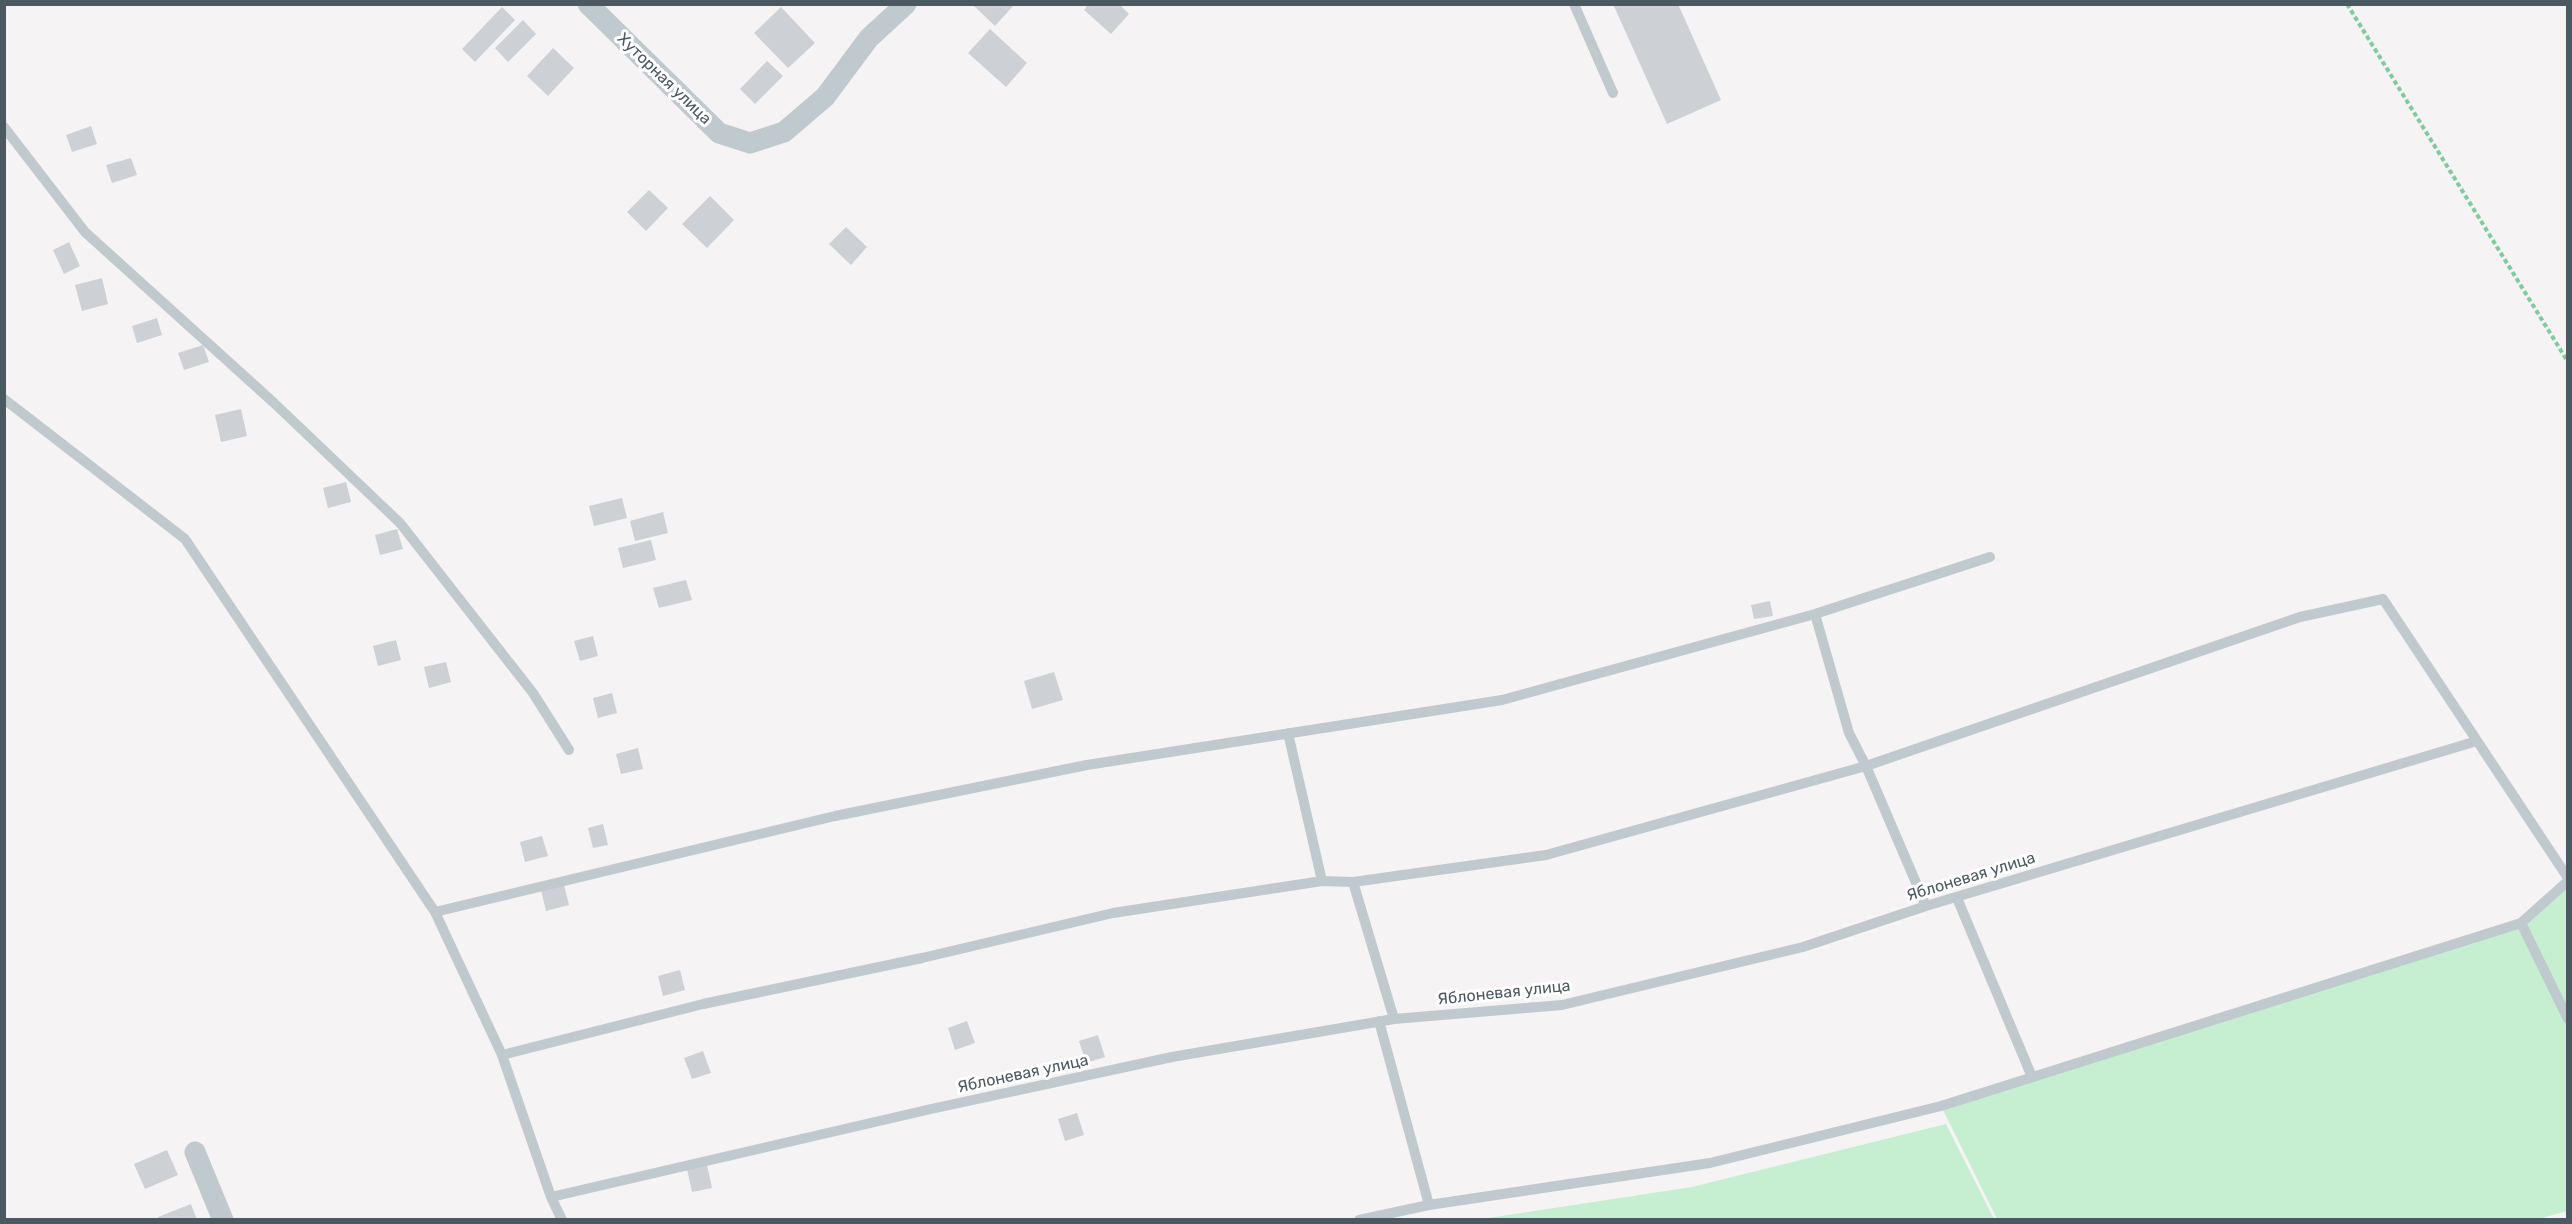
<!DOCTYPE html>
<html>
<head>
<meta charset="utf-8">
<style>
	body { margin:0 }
	#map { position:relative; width:2572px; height:1224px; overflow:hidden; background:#f5f3f3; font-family:Rubik,sans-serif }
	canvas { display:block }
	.frame { position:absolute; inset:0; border:6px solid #4b5960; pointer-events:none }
</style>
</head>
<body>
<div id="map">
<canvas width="2572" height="1224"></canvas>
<div class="frame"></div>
</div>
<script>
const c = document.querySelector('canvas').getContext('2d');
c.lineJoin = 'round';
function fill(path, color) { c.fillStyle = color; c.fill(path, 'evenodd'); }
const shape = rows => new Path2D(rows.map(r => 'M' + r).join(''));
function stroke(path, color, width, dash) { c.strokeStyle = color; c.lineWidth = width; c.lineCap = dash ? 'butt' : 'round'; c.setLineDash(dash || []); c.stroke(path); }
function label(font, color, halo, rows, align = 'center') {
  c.font = font + ' Rubik,sans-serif'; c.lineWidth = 6; c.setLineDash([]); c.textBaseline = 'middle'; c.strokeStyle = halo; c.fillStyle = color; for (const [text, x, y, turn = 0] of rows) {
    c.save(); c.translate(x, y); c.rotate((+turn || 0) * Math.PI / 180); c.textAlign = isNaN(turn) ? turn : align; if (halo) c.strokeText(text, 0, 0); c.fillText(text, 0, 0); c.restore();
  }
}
const green = shape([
	[2567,881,2567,1211,2535,1220,1997,1219,1941,1106,2521,923],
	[1946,1124,1994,1219,1482,1219,1692,1187]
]);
const building = shape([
	[972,4,1011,4,1013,6,995,26],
	[1089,4,1119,4,1129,14,1111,34,1084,10],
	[1613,4,1678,4,1721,100,1667,124],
	[502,7,515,20,475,62,462,49],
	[781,7,815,43,788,68,754,33],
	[523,20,536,34,508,62,495,48],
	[990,29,1027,63,1006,87,968,53],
	[553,48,574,68,548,96,527,76],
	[767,61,783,76,755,104,740,89],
	[91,126,97,144,72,152,66,135],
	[131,158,137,175,112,183,106,165],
	[649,190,668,208,646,231,627,212],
	[710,196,734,220,707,248,682,224],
	[846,227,867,247,851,265,829,244],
	[69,242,80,266,64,274,53,250],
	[102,278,108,304,82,311,75,285],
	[157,318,162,335,137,343,132,326],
	[203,345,209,362,184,370,178,353],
	[241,409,247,436,221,442,215,415],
	[346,482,351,502,328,508,323,488],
	[622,498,627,518,594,526,589,506],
	[663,512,668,533,635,541,630,521],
	[397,529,403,549,380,555,375,535],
	[651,540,656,560,623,568,618,548],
	[686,580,692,600,659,608,653,588],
	[1770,601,1773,616,1754,619,1751,605],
	[593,636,598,656,580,661,574,641],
	[396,640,401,660,378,666,373,646],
	[446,662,451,682,429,688,424,667],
	[1054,672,1063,700,1032,709,1024,681],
	[612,693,617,713,598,718,593,698],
	[638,748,643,769,621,774,616,754],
	[603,824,608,845,593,848,588,828],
	[542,836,548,856,525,862,520,842],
	[564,885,569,905,546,911,541,890],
	[680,970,685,990,663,996,658,976],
	[967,1021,975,1043,955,1050,948,1028],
	[1098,1035,1105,1057,1086,1063,1079,1041],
	[703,1051,711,1073,692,1079,684,1058],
	[1077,1113,1084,1135,1065,1141,1058,1119],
	[167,1150,178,1175,145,1189,134,1164],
	[707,1165,712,1188,692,1192,687,1169],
	[191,1204,197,1220,158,1220,158,1217]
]);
const path = shape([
	[2347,4,2568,362]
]);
const service = shape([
	[1574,4,1613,93],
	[4,127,85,232,273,402,400,523,533,693,569,750],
	[4,399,185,539,435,912,502,1055,551,1197,562,1220],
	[1815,614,1849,733,1866,766,1926,906],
	[1288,733,1322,881],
	[1353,882,1394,1019],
	[1957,898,2032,1077],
	[435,912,835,816,1087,765,1502,700,1815,614,1990,557],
	[2521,923,2568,1019],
	[1379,1021,1429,1205],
	[502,1055,703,1004,922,958,1113,913,1322,881,1353,882,1546,855,1866,766,2300,617,2383,599,2568,878],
	[551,1197,931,1109,1172,1057,1394,1019,1562,1005,1803,947,1926,906,2477,741],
	[1359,1220,1429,1205,1710,1163,1941,1106,2521,923,2568,881]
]);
const minor = shape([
	[588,4,719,133,750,143,784,132,825,97,869,38,906,4],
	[195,1152,223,1220]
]);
const streetNames = [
	["Хуторная улица",664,79,44],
	["Яблоневая улица",1971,877,-17],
	["Яблоневая улица",1504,993,-6],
	["Яблоневая улица",1023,1074,-12]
];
fill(green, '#c5efd0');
fill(building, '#cdd1d5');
stroke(path, '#7ecc9c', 4, [4.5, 3]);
stroke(service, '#bfc9ce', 10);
stroke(minor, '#bfc9ce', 21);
label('16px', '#4b5960', '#fff', streetNames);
</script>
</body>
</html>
